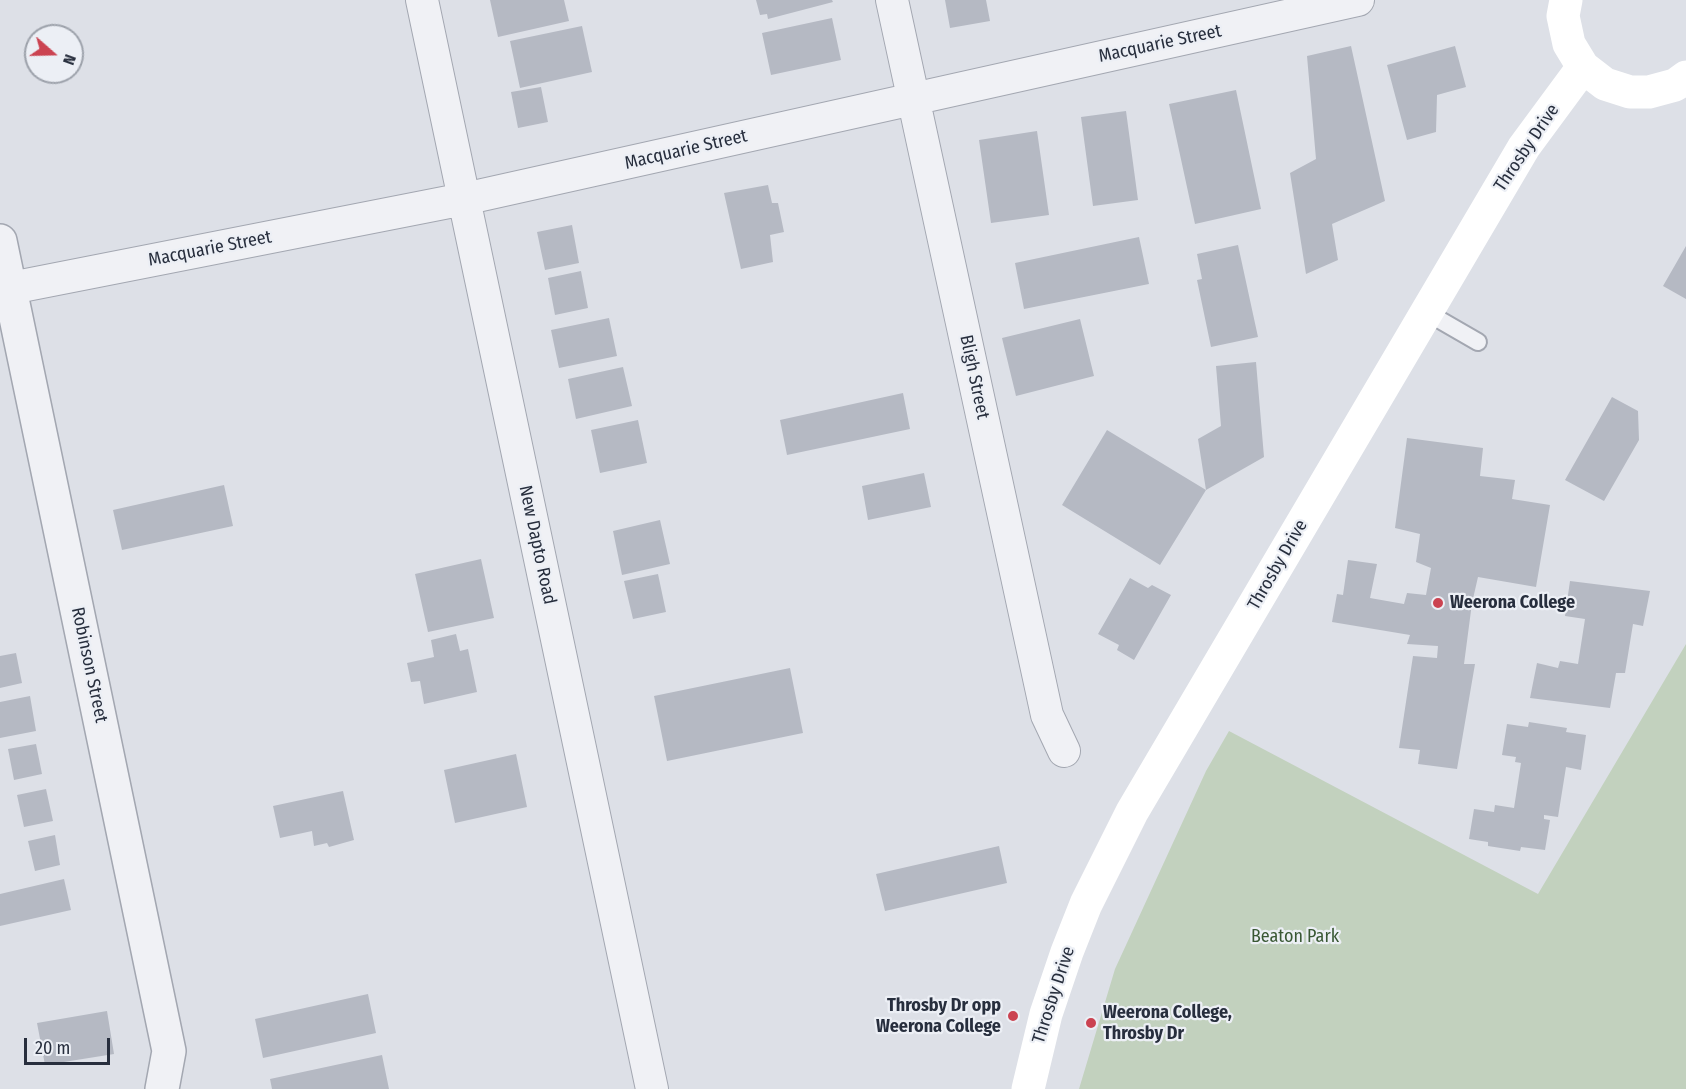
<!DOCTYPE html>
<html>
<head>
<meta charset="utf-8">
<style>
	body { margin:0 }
	#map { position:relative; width:1686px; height:1089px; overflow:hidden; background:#dde0e7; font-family:"Fira Sans Condensed",sans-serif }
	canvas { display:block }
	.north { position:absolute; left:24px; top:24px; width:60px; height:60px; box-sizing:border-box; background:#eceff5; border:2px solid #9da2ab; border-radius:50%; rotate:110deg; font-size:16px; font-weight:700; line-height:24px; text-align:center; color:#272e3d }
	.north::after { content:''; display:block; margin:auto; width:21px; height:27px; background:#cb4351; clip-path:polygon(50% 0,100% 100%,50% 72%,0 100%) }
	.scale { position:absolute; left:24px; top:1038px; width:86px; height:27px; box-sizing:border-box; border:3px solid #272e3d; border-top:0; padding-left:8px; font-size:18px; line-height:21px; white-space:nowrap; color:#272e3d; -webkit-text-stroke:4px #eceff5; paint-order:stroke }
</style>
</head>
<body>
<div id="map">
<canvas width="1686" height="1089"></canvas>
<div class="north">N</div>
<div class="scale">20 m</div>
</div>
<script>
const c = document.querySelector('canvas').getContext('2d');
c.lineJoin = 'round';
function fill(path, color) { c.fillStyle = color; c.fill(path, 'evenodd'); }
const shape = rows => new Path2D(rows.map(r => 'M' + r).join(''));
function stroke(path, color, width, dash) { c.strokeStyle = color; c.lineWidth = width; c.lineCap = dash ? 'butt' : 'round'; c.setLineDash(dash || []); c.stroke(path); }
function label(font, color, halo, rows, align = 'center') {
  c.font = font + ' "Fira Sans Condensed",sans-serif'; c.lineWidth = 4.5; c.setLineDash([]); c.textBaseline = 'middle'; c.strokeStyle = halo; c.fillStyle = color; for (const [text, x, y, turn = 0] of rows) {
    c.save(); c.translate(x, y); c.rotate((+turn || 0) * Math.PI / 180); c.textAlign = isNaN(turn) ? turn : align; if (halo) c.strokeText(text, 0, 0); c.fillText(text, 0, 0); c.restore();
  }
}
const green = shape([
	[1686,644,1686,1089,1079,1089,1115,969,1206,771,1229,731,1538,894]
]);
const building = shape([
	[490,0,564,0,569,21,498,37],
	[756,0,832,0,833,2,768,19,767,14,760,15],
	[945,0,986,0,990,21,950,28],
	[832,18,841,60,771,75,762,33],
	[582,26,592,72,520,88,510,41],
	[1351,46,1385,201,1332,224,1338,260,1306,274,1290,173,1316,159,1307,56],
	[1455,46,1466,87,1437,95,1436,132,1407,140,1387,65],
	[541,87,548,122,518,128,511,92],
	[1236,90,1261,209,1195,224,1169,104],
	[1126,111,1138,200,1093,206,1081,117],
	[1037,131,1049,215,991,223,979,140],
	[768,185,772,203,778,203,784,232,770,235,773,262,741,269,724,193],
	[572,225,579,263,545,270,537,232],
	[1139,237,1149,284,1024,309,1015,263],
	[1238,245,1258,337,1211,347,1197,280,1202,279,1197,254],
	[1686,246,1686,299,1663,286],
	[581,271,588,308,555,315,548,278],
	[609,318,617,356,559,368,551,330],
	[1080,319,1094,376,1016,396,1002,338],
	[1256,362,1264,457,1206,490,1198,439,1221,426,1216,366],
	[623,367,632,406,576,419,568,379],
	[903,393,910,429,787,455,780,420],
	[1612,397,1638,411,1639,440,1604,501,1565,480],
	[638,420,647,463,600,473,591,430],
	[1107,430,1206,490,1160,565,1062,505],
	[1407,438,1483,448,1480,476,1515,480,1512,499,1550,505,1536,587,1478,577,1472,603,1464,664,1475,664,1457,769,1418,764,1420,750,1399,748,1413,656,1437,658,1438,646,1407,644,1410,635,1332,622,1337,594,1343,595,1348,560,1377,564,1370,598,1404,604,1407,593,1426,595,1431,568,1416,562,1420,534,1395,528],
	[924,473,931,507,868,520,862,486],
	[224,485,233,526,122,550,113,510],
	[660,520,670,564,622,575,613,531],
	[481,559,494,618,428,632,415,574],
	[658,574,666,612,633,619,624,581],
	[1130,578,1148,588,1152,585,1171,595,1134,660,1117,650,1119,645,1098,634],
	[1570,581,1650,591,1643,626,1633,624,1625,673,1616,673,1610,708,1530,698,1537,663,1558,668,1560,661,1578,664,1585,619,1565,616],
	[456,634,460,651,468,649,477,692,424,704,420,681,411,682,407,663,434,657,431,640],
	[16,653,22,683,0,688,0,656],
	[790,668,803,733,667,761,654,696],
	[30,696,36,731,0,738,0,702],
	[1529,722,1567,728,1566,732,1586,735,1581,770,1566,767,1558,817,1544,815,1544,819,1550,820,1545,850,1521,847,1520,851,1488,846,1488,842,1469,839,1474,809,1494,812,1495,805,1514,808,1521,763,1515,762,1516,757,1502,755,1507,724,1528,727],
	[36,744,42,774,14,780,8,749],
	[516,754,527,807,455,823,444,770],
	[46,789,53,821,24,827,17,795],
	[343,791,354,840,329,847,327,843,314,846,312,831,280,838,273,806],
	[55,835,60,865,35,871,28,841],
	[999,846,1007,883,885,911,876,874],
	[64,879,71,910,0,926,0,894],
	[368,994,376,1033,263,1058,255,1019],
	[107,1011,114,1054,45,1065,37,1023],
	[382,1055,389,1089,272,1089,270,1079]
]);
const service = shape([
	[1426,312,1478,342]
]);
const minor = shape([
	[422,0,652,1089],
	[892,0,1047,715,1064,751],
	[11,288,464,199,1358,0]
]);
const tertiary = shape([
	[0,241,169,1051,162,1089]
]);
const secondary = shape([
	[1566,0,1563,16,1569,44,1583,67,1605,84,1630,92,1649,92,1675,85,1686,77],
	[1028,1089,1046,1014,1067,952,1086,904,1132,812,1524,147,1583,67]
]);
const markers = [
	[1438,603,6,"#cb4351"],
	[1013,1016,6,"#cb4351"],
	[1091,1023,6,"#cb4351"]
];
const streetNames = [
	["Macquarie Street",1160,44,-12],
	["Throsby Drive",1527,148,-56],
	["Macquarie Street",686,150,-13],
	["Macquarie Street",210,249,-11],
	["Bligh Street",974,377,78],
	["New Dapto Road",537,545,78],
	["Throsby Drive",1278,565,-60],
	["Robinson Street",89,665,78],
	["Throsby Drive",1054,995,-72]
];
const poiNames = [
	["Weerona College",1450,603],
	["Throsby Dr opp",1001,1006,"right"],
	["Weerona College",1001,1027,"right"],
	["Weerona College,",1103,1013],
	["Throsby Dr",1103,1034]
];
const parkNames = [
	["Beaton Park",1295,937]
];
fill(green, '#c2d1be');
fill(building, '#b5b9c3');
stroke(service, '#a3a7b1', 20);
stroke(minor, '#a3a7b1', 34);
stroke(tertiary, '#a3a7b1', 36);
stroke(service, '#f0f1f5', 16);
stroke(minor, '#f0f1f5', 32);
stroke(tertiary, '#f0f1f5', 33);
stroke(secondary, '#fff', 33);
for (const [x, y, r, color] of markers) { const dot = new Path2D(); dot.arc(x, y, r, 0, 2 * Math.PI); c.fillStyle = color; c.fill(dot); stroke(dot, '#eceff5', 2); }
label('18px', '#272e3d', '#eceff5', streetNames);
label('bold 18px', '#272e3d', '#eceff5', poiNames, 'left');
label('18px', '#395834', '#eceff5', parkNames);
</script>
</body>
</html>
